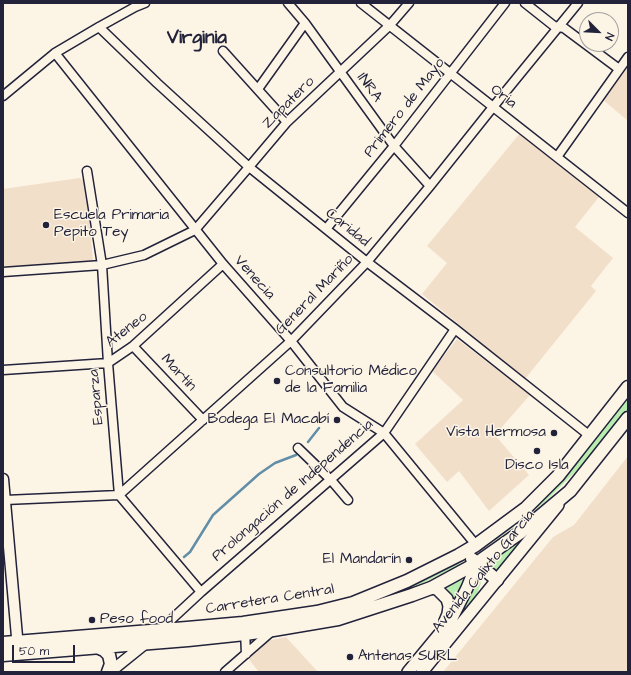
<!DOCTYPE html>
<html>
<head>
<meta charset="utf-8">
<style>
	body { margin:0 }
	#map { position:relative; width:631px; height:675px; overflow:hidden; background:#fcf5e5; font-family:"Architects Daughter",sans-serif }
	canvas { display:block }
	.frame { position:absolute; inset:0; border:4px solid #22223b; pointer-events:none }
	.north { position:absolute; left:579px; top:12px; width:40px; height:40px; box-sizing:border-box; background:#fcf5e5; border:1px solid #a5a1a1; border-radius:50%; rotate:114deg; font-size:11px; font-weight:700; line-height:16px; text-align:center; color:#22223b }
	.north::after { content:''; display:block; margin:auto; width:14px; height:18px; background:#22223b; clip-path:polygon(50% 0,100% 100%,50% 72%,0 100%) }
	.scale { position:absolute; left:12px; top:645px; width:63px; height:18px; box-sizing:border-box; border:2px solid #22223b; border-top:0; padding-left:5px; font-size:12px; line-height:14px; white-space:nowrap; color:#22223b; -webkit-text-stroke:3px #fcf5e5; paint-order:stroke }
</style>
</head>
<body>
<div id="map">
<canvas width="631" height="675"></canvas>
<div class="frame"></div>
<div class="north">N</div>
<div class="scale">50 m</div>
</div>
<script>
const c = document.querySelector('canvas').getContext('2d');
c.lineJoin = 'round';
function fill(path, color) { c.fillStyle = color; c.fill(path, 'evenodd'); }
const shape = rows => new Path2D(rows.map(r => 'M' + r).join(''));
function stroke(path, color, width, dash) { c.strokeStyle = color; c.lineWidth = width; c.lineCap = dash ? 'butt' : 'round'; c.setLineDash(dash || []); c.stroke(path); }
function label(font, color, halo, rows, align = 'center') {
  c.font = font + ' "Architects Daughter",sans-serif'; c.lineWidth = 3; c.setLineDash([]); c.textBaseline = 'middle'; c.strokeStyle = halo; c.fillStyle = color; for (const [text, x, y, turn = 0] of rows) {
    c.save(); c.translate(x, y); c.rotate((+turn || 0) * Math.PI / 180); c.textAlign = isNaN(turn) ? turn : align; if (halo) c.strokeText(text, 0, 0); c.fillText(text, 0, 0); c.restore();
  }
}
const built = shape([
	[628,65,628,121,602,99],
	[521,132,599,197,575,227,613,258,591,286,596,291,525,379,422,294,447,263,427,246],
	[79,178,86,181,93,261,3,267,3,189],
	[457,339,530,395,495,435,529,475,489,511,459,471,447,482,415,444,463,400,432,371],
	[628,456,628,672,443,672,553,537,574,525],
	[286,637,318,672,259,672,247,657,266,641]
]);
const green = shape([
	[628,397,628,409,593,454,548,499,519,523,491,544,556,487],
	[532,531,496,575,485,564],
	[455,562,459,563,459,565,413,588,413,585],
	[476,573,481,583,476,596,437,643],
	[468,577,456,604,446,587]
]);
const stream = shape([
	[308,442,319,428],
	[184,557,190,552,213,515,259,474,275,463,296,455]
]);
const minor = shape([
	[288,3,305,23,394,146,430,186],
	[361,3,628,213],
	[525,3,554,26,564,28,619,69],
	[99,27,157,83,249,167,367,262,455,329,590,436],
	[223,51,287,122],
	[55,53,223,264,291,341,343,407,384,433,476,545],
	[258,89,305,23],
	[3,96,55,53,99,27,135,7,145,3],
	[557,157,628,57],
	[87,171,102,265,108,363,119,495,201,592],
	[326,229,394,146,505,3],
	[3,272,102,265,144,255,195,230,249,167,287,122,390,25,409,3],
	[133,346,203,420],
	[3,370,108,363,133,346,223,264],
	[298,448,331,480,348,500],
	[5,500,119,495,291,341,367,262,430,186,493,107,578,3],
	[245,630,246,654],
	[159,631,201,592,384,433,455,329],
	[225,672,272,631]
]);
const tertiary = shape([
	[3,479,18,648],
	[110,672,146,643]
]);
const secondary = shape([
	[431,588,437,589,447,599,449,606,448,614,445,621],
	[408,672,451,620,467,588,477,563],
	[422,672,558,505]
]);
const primary = shape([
	[472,559,497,580],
	[3,643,187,628,243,623,317,612,353,603,407,581,459,555,476,545,526,508,558,476,628,387],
	[97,645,97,647,104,650,109,655,111,664,108,672],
	[3,655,188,640,245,634,273,630,338,619,412,595,431,588,477,563,521,532,570,491,628,418]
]);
const markers = [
	[46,225,4,"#22223b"],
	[277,381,4,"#22223b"],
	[337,420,4,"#22223b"],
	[554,433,4,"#22223b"],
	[537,451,4,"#22223b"],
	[409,560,4,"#22223b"],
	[92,620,4,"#22223b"],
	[350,657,4,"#22223b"]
];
const streetNames = [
	["INRA",369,88,54],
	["Oria",503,97,38],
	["Zapatero",289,103,-45],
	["Primero de Mayo",405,108,-52],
	["Caridad",347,228,39],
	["Venecia",254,278,48],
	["General Mariño",315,295,-46],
	["Ateneo",127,330,-38],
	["Martín",178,373,47],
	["Esparza",97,397,-95],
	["Prolongación de Independencia",293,491,-41],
	["Avenida Calixto García",484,572,-51],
	["Carretera Central",270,600,-9]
];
const poiNames = [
	["Escuela Primaria",54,216],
	["Pepito Tey",54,233],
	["Consultorio Médico",285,372],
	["de la Familia",285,389],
	["Bodega El Macabí",329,420,"right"],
	["Vista Hermosa",546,433,"right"],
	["Disco Isla",537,466,"center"],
	["El Mandarín",401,560,"right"],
	["Peso food",100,620],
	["Antenas SURL",358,657]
];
const districtNames = [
	["Virginia",197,39]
];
fill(built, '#f2dfca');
fill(green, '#b9edaf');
stroke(stream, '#638ea8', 2.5);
stroke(minor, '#22223b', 11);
stroke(tertiary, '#22223b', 13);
stroke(secondary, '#22223b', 14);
stroke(primary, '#22223b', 15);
stroke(minor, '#fcf5e5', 8);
stroke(tertiary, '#fcf5e5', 10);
stroke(secondary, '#fcf5e5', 11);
stroke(primary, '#fcf5e5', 12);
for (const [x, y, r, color] of markers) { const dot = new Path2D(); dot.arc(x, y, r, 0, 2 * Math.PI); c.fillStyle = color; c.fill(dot); stroke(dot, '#fcf5e5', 1.5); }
label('15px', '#22223b', '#fcf5e5', streetNames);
label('15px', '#22223b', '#fcf5e5', poiNames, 'left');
label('bold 19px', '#22223b', '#fcf5e5', districtNames);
</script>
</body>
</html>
